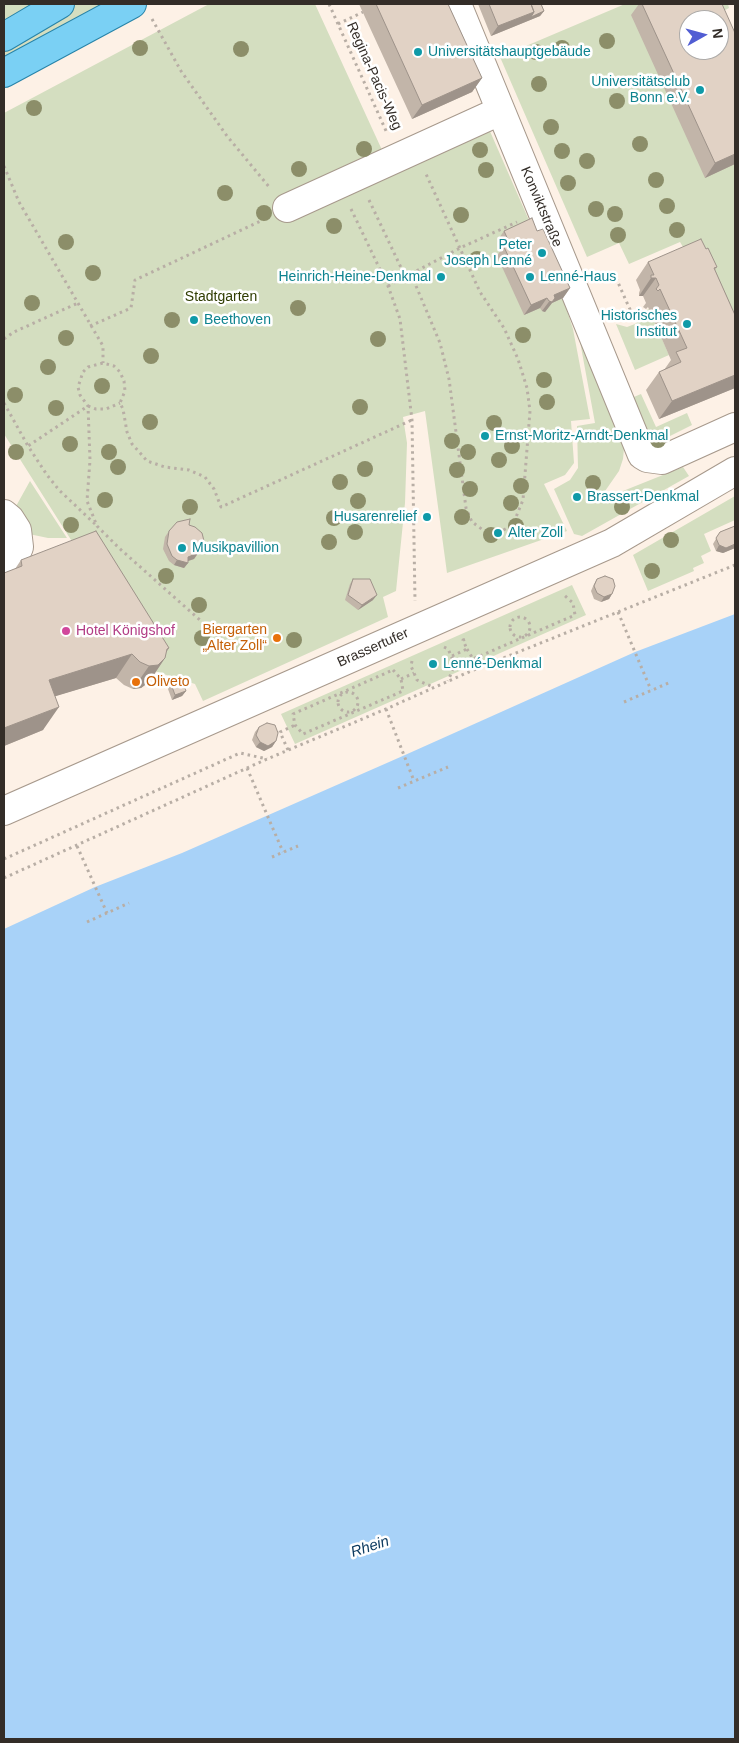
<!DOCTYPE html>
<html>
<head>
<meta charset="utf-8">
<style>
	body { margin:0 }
	#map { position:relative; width:739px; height:1743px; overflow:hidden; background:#fdf1e6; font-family:Arial,sans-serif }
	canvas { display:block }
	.frame { position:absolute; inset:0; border:5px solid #332d28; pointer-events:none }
	.north { position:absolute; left:679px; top:10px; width:50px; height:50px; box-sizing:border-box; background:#fff; border:1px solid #adaba9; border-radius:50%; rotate:83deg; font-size:14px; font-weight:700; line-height:20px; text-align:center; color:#332d28 }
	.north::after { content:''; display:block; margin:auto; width:18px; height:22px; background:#515dd3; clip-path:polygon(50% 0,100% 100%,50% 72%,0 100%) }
</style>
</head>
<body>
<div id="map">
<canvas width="739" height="1743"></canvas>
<div class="frame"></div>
<div class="north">N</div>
</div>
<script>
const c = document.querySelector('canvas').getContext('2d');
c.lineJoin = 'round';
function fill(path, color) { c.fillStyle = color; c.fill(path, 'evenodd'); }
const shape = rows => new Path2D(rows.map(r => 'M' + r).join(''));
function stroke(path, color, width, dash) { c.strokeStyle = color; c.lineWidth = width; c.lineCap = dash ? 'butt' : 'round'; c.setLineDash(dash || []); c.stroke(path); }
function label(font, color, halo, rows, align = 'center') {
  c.font = font + ' Arial,sans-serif'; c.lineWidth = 5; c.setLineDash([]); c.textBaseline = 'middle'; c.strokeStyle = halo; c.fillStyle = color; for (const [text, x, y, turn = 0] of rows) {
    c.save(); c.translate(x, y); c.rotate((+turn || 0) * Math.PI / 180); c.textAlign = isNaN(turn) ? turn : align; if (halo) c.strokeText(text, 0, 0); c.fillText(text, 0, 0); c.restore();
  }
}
const green = shape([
	[4,4,39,4,4,23],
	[77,4,109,4,4,61,4,51],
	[209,4,315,4,382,150,489,129,563,298,573,329,590,419,571,421,574,463,565,475,544,484,567,531,447,573,425,411,403,417,407,443,405,503,396,591,383,597,388,617,203,701,195,684,154,671,4,434,4,113],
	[625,4,728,4,729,8,718,14,735,53,735,333,680,242,629,264,619,243,587,257,500,57],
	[689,20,719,20,719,50,689,50],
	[649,309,669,355,635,370,616,324,627,327,635,324,639,321,643,312],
	[579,336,622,439,624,448,623,459,619,471,603,494,614,501,623,491,683,467,689,476,582,536,574,534,554,489,570,480,578,468,577,426,595,423],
	[641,394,656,427,687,413,692,425,666,438,664,433,659,431,653,432,652,434,645,438,629,399],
	[30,481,67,538,48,538,29,534,15,508],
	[735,496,735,520,704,534,711,551,701,556,704,563,693,568,694,571,648,591,633,555],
	[572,585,586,615,295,744,281,714]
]);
const water = shape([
	[735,614,735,1739,4,1739,4,929,95,887,182,853,405,755,635,652]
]);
const path = shape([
	[329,4,387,133],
	[152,19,181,71,227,136,270,188],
	[338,24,363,12],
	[4,166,19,202,103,346,103,363],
	[369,200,405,276],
	[351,209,388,286,400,319,412,420,415,601],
	[411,274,440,343,449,379,466,508,472,522,483,530,498,533,509,527,516,517,523,500,530,411,527,388,518,359,504,328,480,292,426,174],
	[616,278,632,314],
	[388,286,460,248,517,222],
	[90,326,131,308,135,280,265,219],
	[4,339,14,332,78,303],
	[4,403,28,446],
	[95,524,59,490,47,475,28,446,88,406,96,409,106,409,120,403],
	[618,612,651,690],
	'510 627a10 10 0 1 1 20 0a10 10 0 1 1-20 0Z',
	[219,637,119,548,97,526,87,501,90,460,88,406,80,395,78,387,83,372,88,367,103,363,114,366,120,372,124,381,125,391,120,403,123,409,127,432,132,444,141,454,147,461,165,467,189,470,205,477,214,489,221,507,412,420],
	[444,647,448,649,455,664,448,681],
	[467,649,473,659,575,615,573,603,564,595,563,596],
	[452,656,467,649,463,640,466,639],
	[412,661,411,666,417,680,433,687],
	[393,670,401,679,403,691,303,734,295,725,293,714,393,670],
	[401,679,414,673],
	'338 702a10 10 0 1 1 20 0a10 10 0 1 1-20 0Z',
	[624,702,671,682],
	[386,709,414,781],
	[288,750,280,732,295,725],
	[247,768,283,852],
	[398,788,448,767],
	[77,846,107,913],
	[272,857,298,846],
	[4,859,240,753,267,759],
	[4,878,267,759,386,709,471,671,735,565],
	[87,922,129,903]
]);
const minor = shape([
	[457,4,642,455,647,458,662,460,735,427],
	[287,208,500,111],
	[4,514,10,519,17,530,19,547,14,559,4,570],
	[4,811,612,543,735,471]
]);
const major = shape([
	[4,37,60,4],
	[4,73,132,4]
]);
const trees = [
	[607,41],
	[140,48],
	[562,48],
	[241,49],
	[536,52],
	[539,84],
	[617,101],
	[34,108],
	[551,127],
	[640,144],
	[364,149],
	[480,150],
	[562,151],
	[587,161],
	[299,169],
	[486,170],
	[656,180],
	[568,183],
	[225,193],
	[667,206],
	[596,209],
	[264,213],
	[615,214],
	[461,215],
	[334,226],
	[677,230],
	[618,235],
	[66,242],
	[477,259],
	[93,273],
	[32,303],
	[298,308],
	[172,320],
	[523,335],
	[66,338],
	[378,339],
	[151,356],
	[48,367],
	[544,380],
	[102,386],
	[15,395],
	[547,402],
	[360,407],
	[56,408],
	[150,422],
	[494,423],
	[658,440],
	[452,441],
	[70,444],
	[512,446],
	[16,452],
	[109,452],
	[468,452],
	[499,460],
	[118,467],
	[365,469],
	[457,470],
	[340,482],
	[593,483],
	[521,486],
	[470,489],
	[105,500],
	[358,501],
	[511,503],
	[190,507],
	[622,507],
	[462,517],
	[334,518],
	[71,525],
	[516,526],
	[355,532],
	[491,535],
	[671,540],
	[329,542],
	[652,571],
	[166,576],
	[199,605],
	[202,638],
	[294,640]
];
const wall = shape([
	[359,4,448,4,482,78,472,92,412,119],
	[478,4,541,4,544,11,540,16,491,36],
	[639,4,722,4,735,164,705,178,631,15],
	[504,231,537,231,570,288,563,298,552,303,545,312,542,311,540,308,524,315,497,256,501,250,497,241],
	[706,249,717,267,715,270,735,315,735,388,659,419,646,390,659,372,664,370,671,360,648,307,646,309,643,307,646,303,643,296,639,296,639,293,640,290,636,280,648,262],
	[189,525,203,547,194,559,188,561,188,563,184,568,174,565,169,561,163,549,165,537,169,531],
	[735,526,735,548,723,553,716,551,713,544,720,532],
	[21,560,169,648,166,652,165,658,149,682,141,688,133,689,124,685,116,678,55,696,43,730,4,746,4,572,4,573,15,569],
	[353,579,373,600,358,610,345,600,350,584],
	[597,579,612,594,609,599,601,602,594,599,591,591,594,584],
	[171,684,186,691,182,696,172,700,168,689],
	[259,727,276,741,272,747,264,751,256,747,252,740,255,732]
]);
const shadedWall = shape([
	[544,11,540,16,491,36,498,26,534,12],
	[482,78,472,92,412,119,422,105],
	[735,154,735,164,705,178,715,163],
	[651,278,656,278,643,296,639,296],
	[570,288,563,298,552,303,545,312,542,311,554,295],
	[547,298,540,308,524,315,531,305],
	[735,375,735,388,659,419,672,401],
	[735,544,735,548,723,553,716,551,719,545],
	[198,553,194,559,185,562,188,563,184,568,174,565,177,560],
	[612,594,609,599,601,602,604,597],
	[377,595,373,600,358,610,362,605],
	[169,648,157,665,165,658,149,682,141,688,133,689,149,666],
	[132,654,116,678,33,703,49,680],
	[186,691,182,696,172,700,175,695],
	[59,707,43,730,4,746,4,728],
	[276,741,272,747,264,751,256,747,260,742]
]);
const building = shape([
	[376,4,448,4,482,78,422,105,376,4],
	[489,4,531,4,534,12,498,26,489,4],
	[531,4,541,4,544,11,531,17,534,12,531,4],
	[642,4,722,4,735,33,735,154,715,163,642,4],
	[689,20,719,20,719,50,689,50,689,20],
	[532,218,537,231,543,229,570,288,554,295,555,298,552,302,549,301,547,298,531,305,504,247,510,244,504,231,532,218],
	[701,239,706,249,708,248,717,267,714,268,735,315,735,375,672,401,659,372,681,362,676,352,687,348,660,289,658,291,656,289,659,285,656,278,651,278,651,275,654,275,648,262,701,239],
	[190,519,189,525,195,527,202,533,204,541,203,547,198,553,188,557,188,563,177,560,172,556,167,544,169,531,177,522,190,519],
	[735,526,735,544,726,548,719,545,716,538,720,532,735,526],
	[96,531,169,648,167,649,165,658,158,665,149,666,140,662,132,654,49,680,59,707,4,728,4,573,22,566,21,560,96,531],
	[605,576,613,579,615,586,612,594,604,597,597,593,594,586,597,579,605,576],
	[353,579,370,579,377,595,362,605,348,595,353,579],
	[182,680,186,691,175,695,171,684,182,680],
	[267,723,275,725,278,733,276,741,268,746,260,742,256,735,259,727,267,723]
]);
const markers = [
	[418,52,5,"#0f9aa8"],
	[700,90,5,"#0f9aa8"],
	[542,253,5,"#0f9aa8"],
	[441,277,5,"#0f9aa8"],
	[530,277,5,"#0f9aa8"],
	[194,320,5,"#0f9aa8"],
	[687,324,5,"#0f9aa8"],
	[485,436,5,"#0f9aa8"],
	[577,497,5,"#0f9aa8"],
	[427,517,5,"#0f9aa8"],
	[498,533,5,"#0f9aa8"],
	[182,548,5,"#0f9aa8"],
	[66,631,5,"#d1479c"],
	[277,638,5,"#e8710a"],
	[433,664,5,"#0f9aa8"],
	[136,682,5,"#e8710a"]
];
const cultureNames = [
	["Universitätshauptgebäude",428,52],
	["Universitätsclub",690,82,"right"],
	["Bonn e.V.",690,98,"right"],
	["Peter",532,245,"right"],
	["Joseph Lenné",532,261,"right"],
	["Heinrich-Heine-Denkmal",431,277,"right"],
	["Lenné-Haus",540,277],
	["Historisches",677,316,"right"],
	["Institut",677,332,"right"],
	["Beethoven",204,320],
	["Ernst-Moritz-Arndt-Denkmal",495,436],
	["Brassert-Denkmal",587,497],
	["Husarenrelief",417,517,"right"],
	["Alter Zoll",508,533],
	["Musikpavillion",192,548],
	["Lenné-Denkmal",443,664]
];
const streetNames = [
	["Regina-Pacis-Weg",374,76,66],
	["Konviktstraße",541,207,67],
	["Brassertufer",373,648,-24]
];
const parkNames = [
	["Stadtgarten",221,297]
];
const foodNames = [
	["Biergarten",267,630],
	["„Alter Zoll“",267,646],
	["Oliveto",146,682,"left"]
];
const hotelNames = [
	["Hotel Königshof",76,631]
];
const waterNames = [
	["Rhein",370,1547,-18]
];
fill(green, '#d4dec0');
fill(water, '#a8d2f8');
stroke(minor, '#a7998c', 30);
stroke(major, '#2783a8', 30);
stroke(path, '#b8aea5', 3, [2.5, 4]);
stroke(minor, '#fff', 28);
stroke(major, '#7ad0f4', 28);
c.fillStyle = '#8c8e69';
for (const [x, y] of trees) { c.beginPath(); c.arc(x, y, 8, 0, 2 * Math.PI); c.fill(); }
fill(wall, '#c2b5a9');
fill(shadedWall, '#9e938a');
fill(building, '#e1d2c5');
stroke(building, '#9e938a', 1);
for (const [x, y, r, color] of markers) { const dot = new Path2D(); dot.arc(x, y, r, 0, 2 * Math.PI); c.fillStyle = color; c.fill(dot); stroke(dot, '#fff', 2); }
label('14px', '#0d838f', '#fff', cultureNames, 'left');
label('14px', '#332d28', '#fff', streetNames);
label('14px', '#303d02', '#fff', parkNames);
label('14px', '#c56008', '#fff', foodNames, 'right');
label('14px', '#b23c85', '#fff', hotelNames, 'left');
label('italic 15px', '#0e3c61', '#fff', waterNames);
</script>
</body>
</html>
